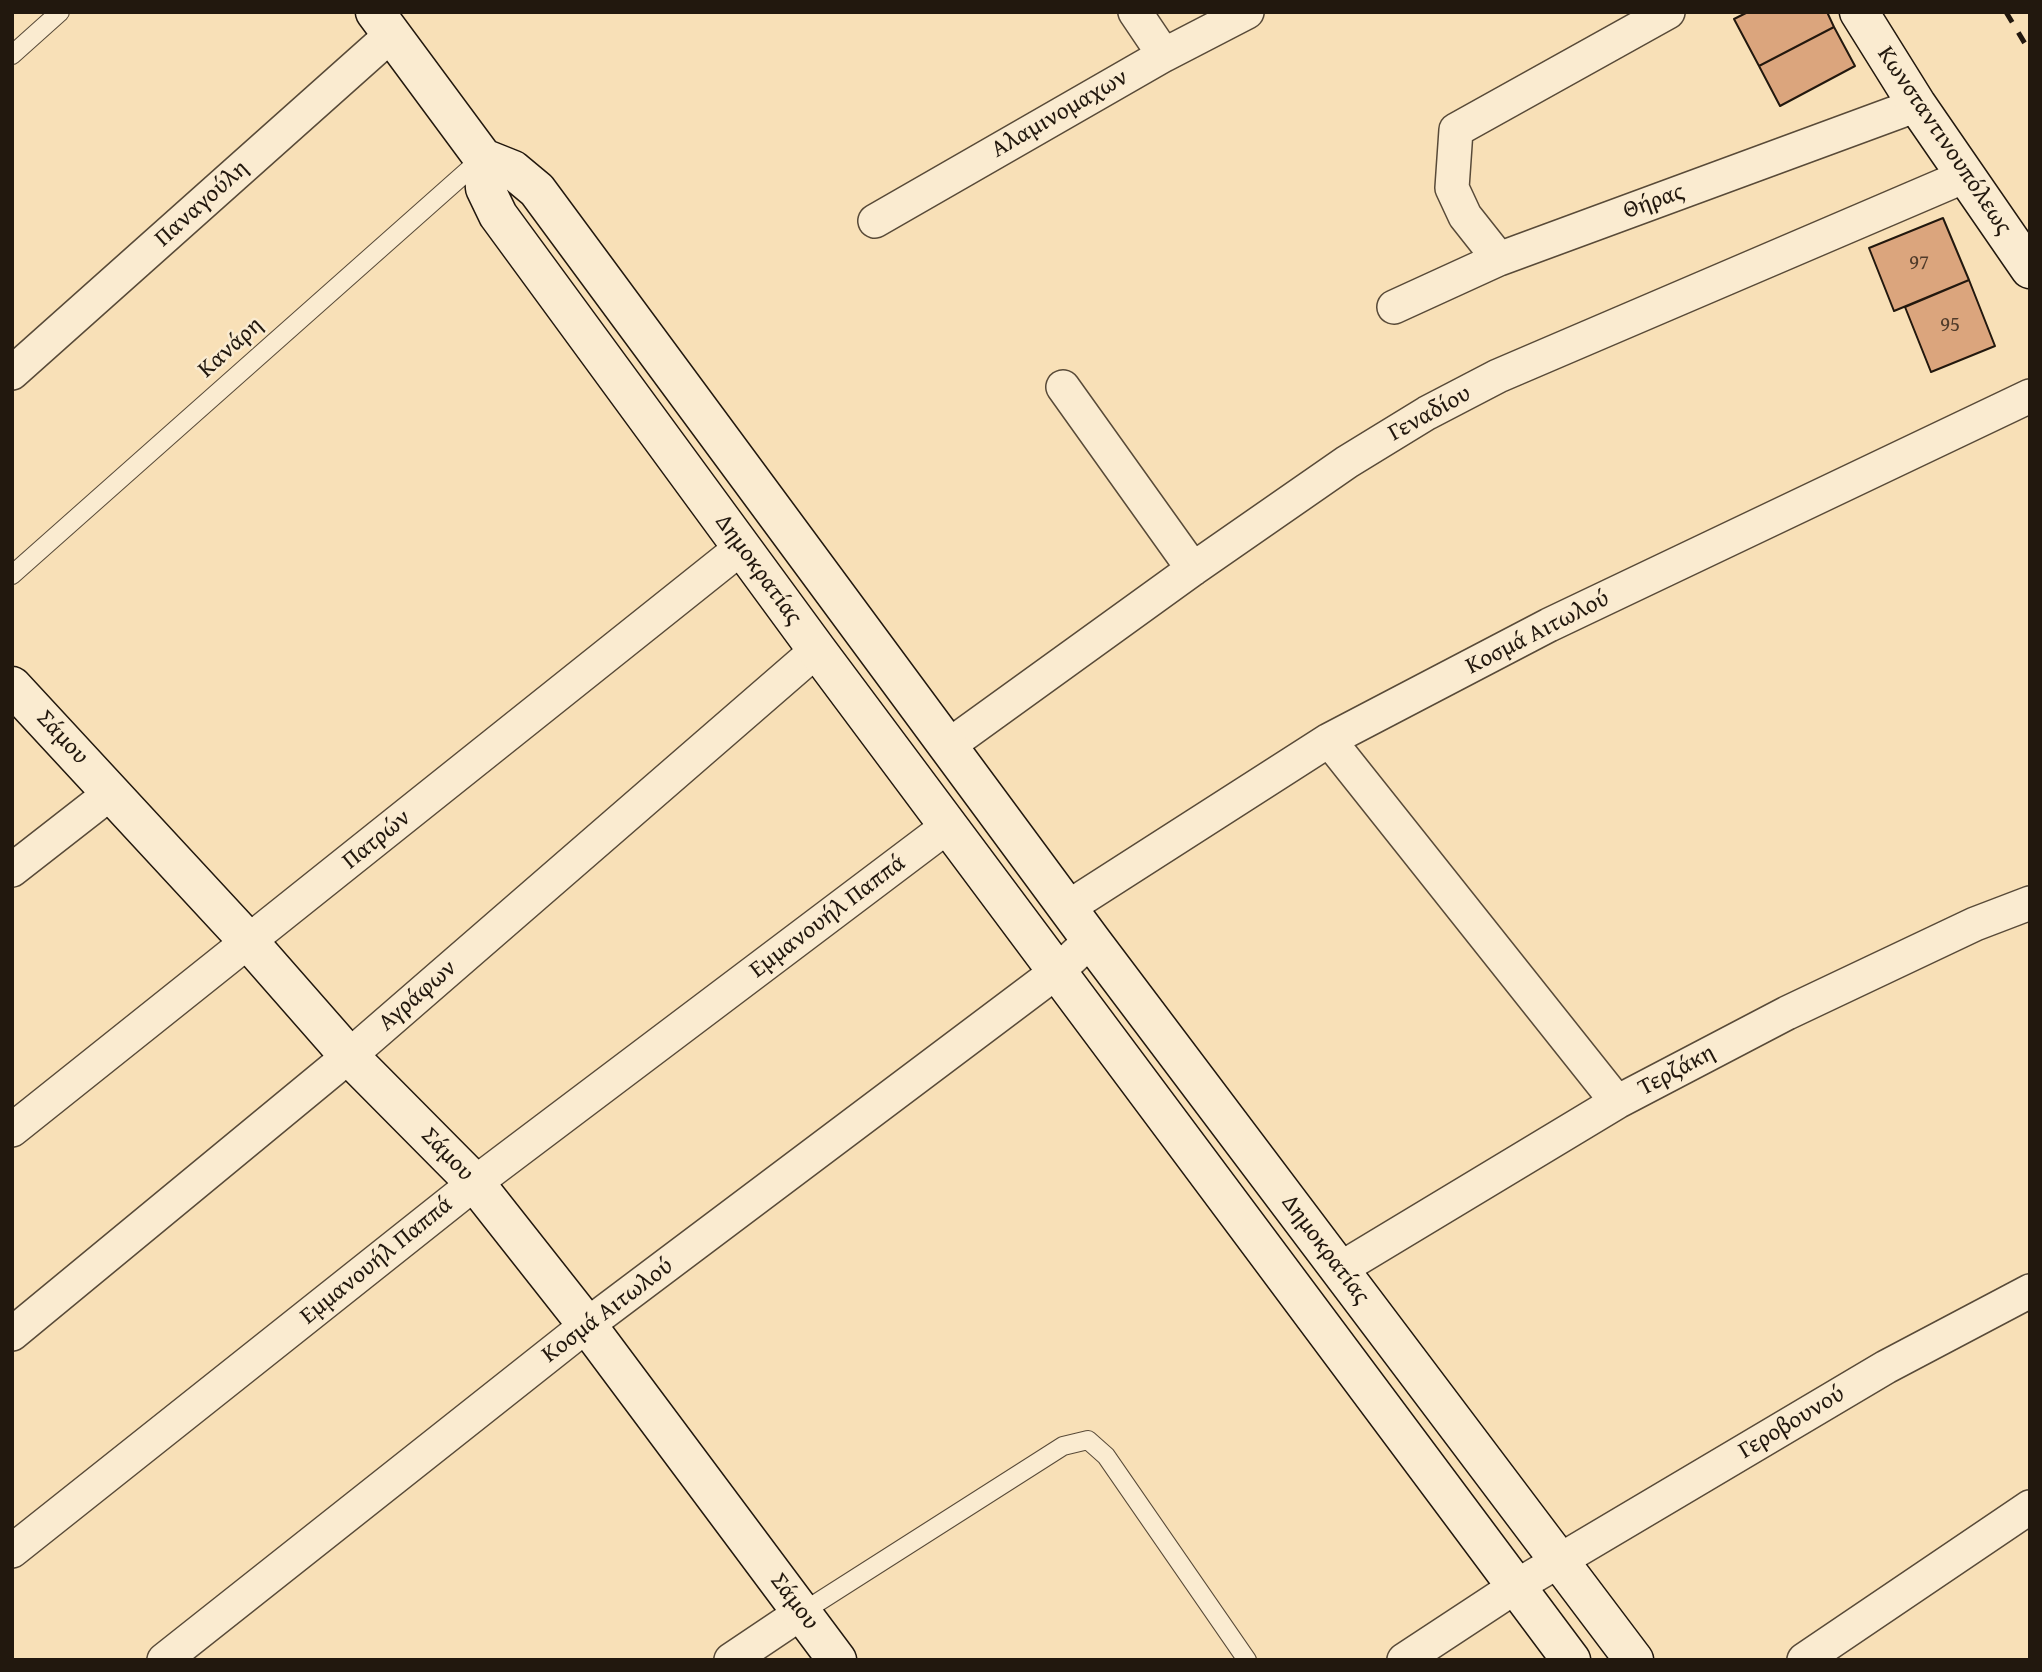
<!DOCTYPE html>
<html>
<head>
<meta charset="utf-8">
<style>
	body { margin:0 }
	#map { position:relative; width:2042px; height:1672px; overflow:hidden; background:#f8e0b7; font-family:"Gentium Book Plus",serif }
	canvas { display:block }
	.frame { position:absolute; inset:0; border:14px solid #22180e; pointer-events:none }
</style>
</head>
<body>
<div id="map">
<canvas width="2042" height="1672"></canvas>
<div class="frame"></div>
</div>
<script>
const c = document.querySelector('canvas').getContext('2d');
c.lineJoin = 'round';
function fill(path, color) { c.fillStyle = color; c.fill(path, 'evenodd'); }
const shape = rows => new Path2D(rows.map(r => 'M' + r).join(''));
function stroke(path, color, width, dash) { c.strokeStyle = color; c.lineWidth = width; c.lineCap = dash ? 'butt' : 'round'; c.setLineDash(dash || []); c.stroke(path); }
function label(font, color, halo, rows, align = 'center') {
  c.font = font + ' "Gentium Book Plus",serif'; c.lineWidth = 5; c.setLineDash([]); c.textBaseline = 'middle'; c.strokeStyle = halo; c.fillStyle = color; for (const [text, x, y, turn = 0] of rows) {
    c.save(); c.translate(x, y); c.rotate((+turn || 0) * Math.PI / 180); c.textAlign = isNaN(turn) ? turn : align; if (halo) c.strokeText(text, 0, 0); c.fillText(text, 0, 0); c.restore();
  }
}
const building = shape([
	[1748,12,1827,12,1834,27,1759,66,1734,19,1748,12],
	[1834,27,1855,66,1780,106,1759,66,1834,27],
	[1943,218,1969,280,1894,311,1869,248,1943,218],
	[1969,280,1995,346,1931,372,1905,307,1969,280]
]);
const lane = shape([
	[12,55,60,12],
	[12,575,481,159],
	[801,1613,1063,1446,1088,1440,1106,1456,1247,1660]
]);
const street = shape([
	[1135,12,1164,55],
	[875,221,1164,55,1247,12],
	[1499,259,1465,216,1452,188,1456,130,1668,12],
	[1394,307,1499,259,1917,105],
	[12,373,391,35],
	[1063,387,1193,569],
	[1329,740,1617,1102],
	[948,746,1193,569,1347,462,1427,413,1498,376,1965,176],
	[12,870,112,792],
	[1067,908,1329,740,1549,625,2030,396],
	[12,1130,741,548],
	[1340,1269,1617,1102,1787,1013,1975,924,2030,903],
	[12,1334,349,1056,817,650],
	[12,1551,475,1183,948,826],
	[164,1660,587,1325,1059,970,1091,940],
	[731,1660,801,1613],
	[1404,1660,1515,1587,1886,1367,2030,1291],
	[1804,1660,2030,1507]
]);
const secondary = shape([
	[375,12,483,158,513,170,537,190,1091,940,1634,1660],
	[1859,12,1917,105,2030,269],
	[483,158,485,188,498,215,817,650,1571,1660],
	[12,686,249,942,349,1056,475,1183,587,1325,837,1660]
]);
const rail = shape([
	[2006,12,2030,52]
]);
const numberNames = [
	["97",1919,264],
	["95",1950,326]
];
const streetNames = [
	["Αλαμινομαχων",1060,114,-30],
	["Κωνσταντινουπόλεως",1944,141,56],
	["Θήρας",1654,202,-20],
	["Παναγούλη",202,204,-42],
	["Κανάρη",231,348,-42],
	["Γεναδίου",1430,414,-29],
	["Δημοκρατίας",758,570,54],
	["Κοσμά Αιτωλού",1538,633,-27],
	["Σάμου",62,738,47],
	["Πατρών",377,840,-39],
	["Εμμανουήλ Παππά",828,917,-37],
	["Αγράφων",418,996,-41],
	["Τερζάκη",1677,1071,-28],
	["Σάμου",447,1155,46],
	["Δημοκρατίας",1325,1250,53],
	["Εμμανουήλ Παππά",377,1261,-39],
	["Κοσμά Αιτωλού",608,1311,-37],
	["Γεροβουνού",1792,1423,-31],
	["Σάμου",794,1602,53]
];
fill(building, '#dba57d');
stroke(building, '#22180e', 2);
stroke(lane, '#584a38', 20);
stroke(street, '#584a38', 36);
stroke(secondary, '#22180e', 41);
stroke(lane, '#faebd0', 18);
stroke(street, '#faebd0', 33);
stroke(secondary, '#faebd0', 38);
stroke(rail, '#22180e', 5, [12, 12]);
label('21px', '#503b2a', null, numberNames);
label('24px', '#22180e', '#faebd0', streetNames);
</script>
</body>
</html>
